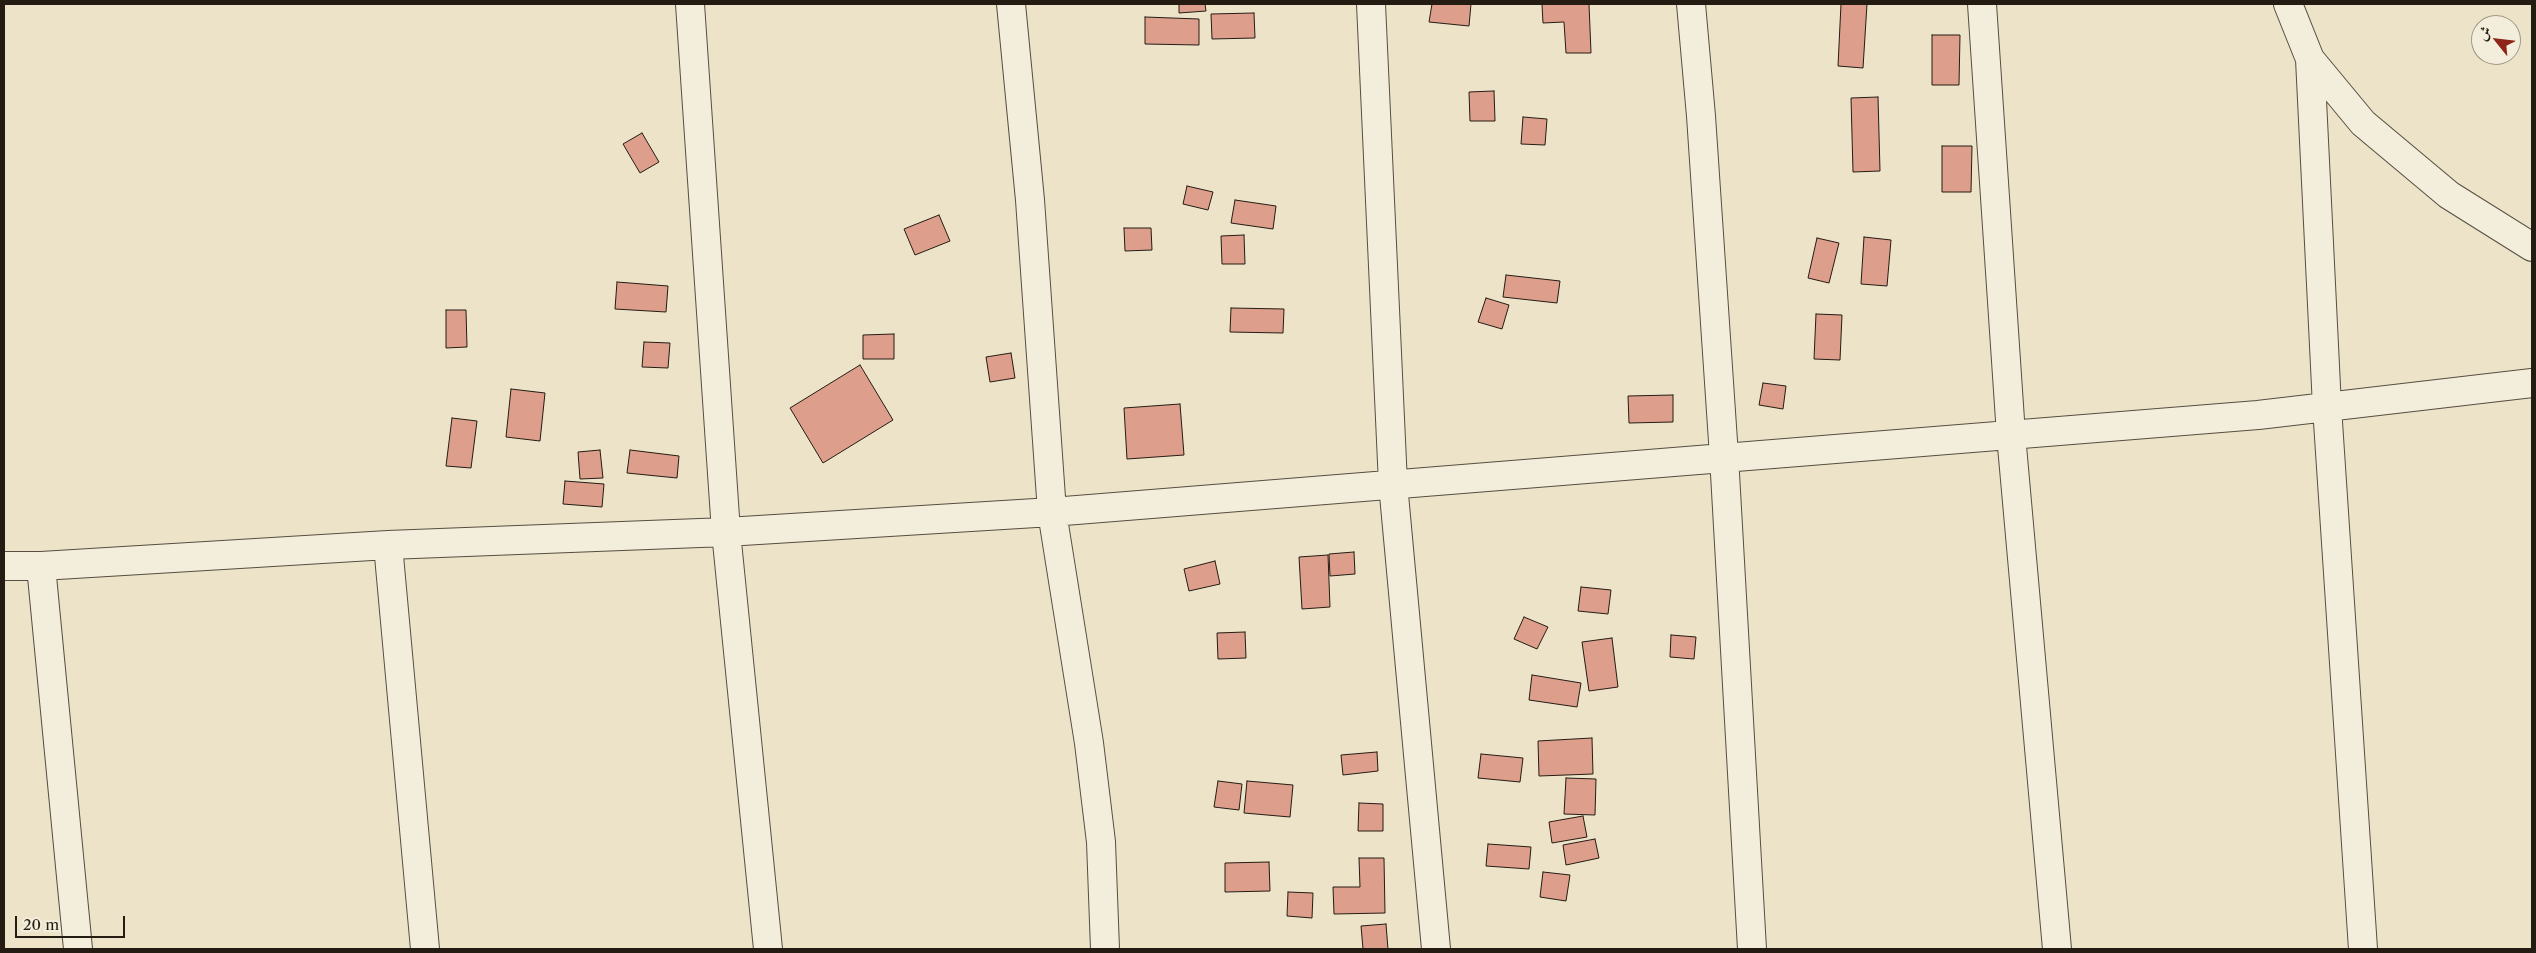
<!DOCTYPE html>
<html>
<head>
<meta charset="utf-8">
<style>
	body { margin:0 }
	#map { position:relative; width:2536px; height:953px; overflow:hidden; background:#ece3c9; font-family:"Libre Caslon Text",Amiri,serif }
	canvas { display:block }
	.frame { position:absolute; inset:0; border:5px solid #241c13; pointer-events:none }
	.north { position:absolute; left:2471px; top:15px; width:50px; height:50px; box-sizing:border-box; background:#f3eddc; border:1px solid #a0998c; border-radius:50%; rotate:299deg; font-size:14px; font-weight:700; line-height:20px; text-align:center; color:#241c13 }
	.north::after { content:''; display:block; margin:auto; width:18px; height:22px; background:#8f2418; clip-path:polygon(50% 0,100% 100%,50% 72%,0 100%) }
	.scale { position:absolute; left:15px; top:916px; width:110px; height:22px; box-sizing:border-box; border:2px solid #241c13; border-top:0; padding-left:6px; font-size:15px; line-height:18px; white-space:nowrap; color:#241c13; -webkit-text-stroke:4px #f3eddc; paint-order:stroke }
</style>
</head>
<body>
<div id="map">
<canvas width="2536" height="953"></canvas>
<div class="frame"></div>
<div class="north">ش</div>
<div class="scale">20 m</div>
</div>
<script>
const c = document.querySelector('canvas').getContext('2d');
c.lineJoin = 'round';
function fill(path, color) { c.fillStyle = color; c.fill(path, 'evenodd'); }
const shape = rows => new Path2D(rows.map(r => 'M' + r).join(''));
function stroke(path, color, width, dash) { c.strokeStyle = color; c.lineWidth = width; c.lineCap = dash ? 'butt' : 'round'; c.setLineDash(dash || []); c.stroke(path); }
const building = shape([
	[1179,4,1205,4,1206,11,1179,13,1179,4],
	[1432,4,1471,4,1469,26,1429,22,1432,4],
	[1542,4,1589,4,1591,53,1566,53,1564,22,1543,23,1542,4],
	[1841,4,1867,4,1863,68,1838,66,1841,4],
	[1254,13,1255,38,1212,39,1211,14,1254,13],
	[1145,17,1199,19,1199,45,1145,44,1145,17],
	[1932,35,1960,35,1959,85,1932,85,1932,35],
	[1494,91,1495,121,1470,121,1469,92,1494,91],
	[1878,97,1880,171,1853,172,1851,98,1878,97],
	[1523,117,1547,119,1545,145,1521,144,1523,117],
	[642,133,659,162,640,173,623,144,642,133],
	[1942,146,1972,146,1971,192,1942,192,1942,146],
	[1187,186,1213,192,1208,210,1183,204,1187,186],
	[1235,200,1276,206,1273,229,1231,223,1235,200],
	[939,215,950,241,915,255,904,229,939,215],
	[1124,228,1151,228,1152,250,1125,251,1124,228],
	[1244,235,1245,264,1222,264,1221,236,1244,235],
	[1864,237,1891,240,1887,286,1861,284,1864,237],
	[1817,238,1839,243,1829,283,1808,278,1817,238],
	[1506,275,1560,281,1557,303,1503,297,1506,275],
	[617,282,668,286,666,312,615,309,617,282],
	[1486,298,1509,305,1502,329,1478,322,1486,298],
	[1231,308,1284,309,1283,333,1230,332,1231,308],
	[446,310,466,310,467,347,446,348,446,310],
	[1816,314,1842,315,1840,360,1814,359,1816,314],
	[894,334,894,359,863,359,863,335,894,334],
	[644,342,670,343,668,368,642,367,644,342],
	[1011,353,1015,378,990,382,986,357,1011,353],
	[860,365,893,420,823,463,790,408,860,365],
	[1763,383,1786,386,1783,409,1759,405,1763,383],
	[511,389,545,393,540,441,506,437,511,389],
	[1673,395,1673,422,1629,423,1628,396,1673,395],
	[1180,404,1184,455,1127,459,1124,408,1180,404],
	[452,418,477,421,471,468,446,466,452,418],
	[600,450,603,478,580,479,578,452,600,450],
	[630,450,679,456,677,478,627,473,630,450],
	[565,481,604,484,602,507,563,504,565,481],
	[1354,552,1355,574,1330,576,1329,554,1354,552],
	[1328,555,1330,607,1302,609,1299,557,1328,555],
	[1215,561,1220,584,1189,591,1184,569,1215,561],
	[1581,587,1611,590,1608,614,1578,611,1581,587],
	[1524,617,1548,627,1537,649,1514,639,1524,617],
	[1245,632,1246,658,1218,659,1217,633,1245,632],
	[1671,635,1696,637,1694,659,1670,657,1671,635],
	[1612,638,1618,687,1589,691,1582,642,1612,638],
	[1532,675,1581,683,1577,707,1529,700,1532,675],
	[1592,738,1593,774,1539,776,1538,741,1592,738],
	[1377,752,1378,771,1343,775,1341,755,1377,752],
	[1481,754,1523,758,1520,782,1478,778,1481,754],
	[1566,778,1596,779,1595,815,1564,814,1566,778],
	[1218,781,1242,784,1239,810,1214,807,1218,781],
	[1247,781,1293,785,1290,817,1244,813,1247,781],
	[1359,803,1383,804,1383,831,1358,831,1359,803],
	[1583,816,1587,837,1552,843,1549,822,1583,816],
	[1595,839,1599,858,1566,865,1563,845,1595,839],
	[1488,844,1531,847,1529,869,1486,866,1488,844],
	[1359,858,1384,858,1385,913,1334,914,1333,887,1360,887,1359,858],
	[1269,862,1270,891,1225,892,1225,863,1269,862],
	[1543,872,1570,875,1566,901,1540,897,1543,872],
	[1288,892,1313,893,1312,918,1287,916,1288,892],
	[1386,924,1388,949,1363,949,1361,926,1386,924]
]);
const street = shape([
	[690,4,726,532,768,949],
	[1011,4,1030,200,1052,512,1089,743,1101,842,1105,949],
	[1371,4,1393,484,1436,949],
	[1691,4,1701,116,1724,456,1752,949],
	[1982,4,2011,435,2057,949],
	[2288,4,2310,59,2363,123,2449,195,2532,247],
	[2310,59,2327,407,2363,949],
	[388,545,425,949],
	[4,566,41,566,388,545,726,532,1052,512,2258,415,2532,383],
	[41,566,78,949]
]);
fill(building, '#dd9e8b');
stroke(building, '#241c13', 1);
stroke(street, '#564e40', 30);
stroke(street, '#f3eddc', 28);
</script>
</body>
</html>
